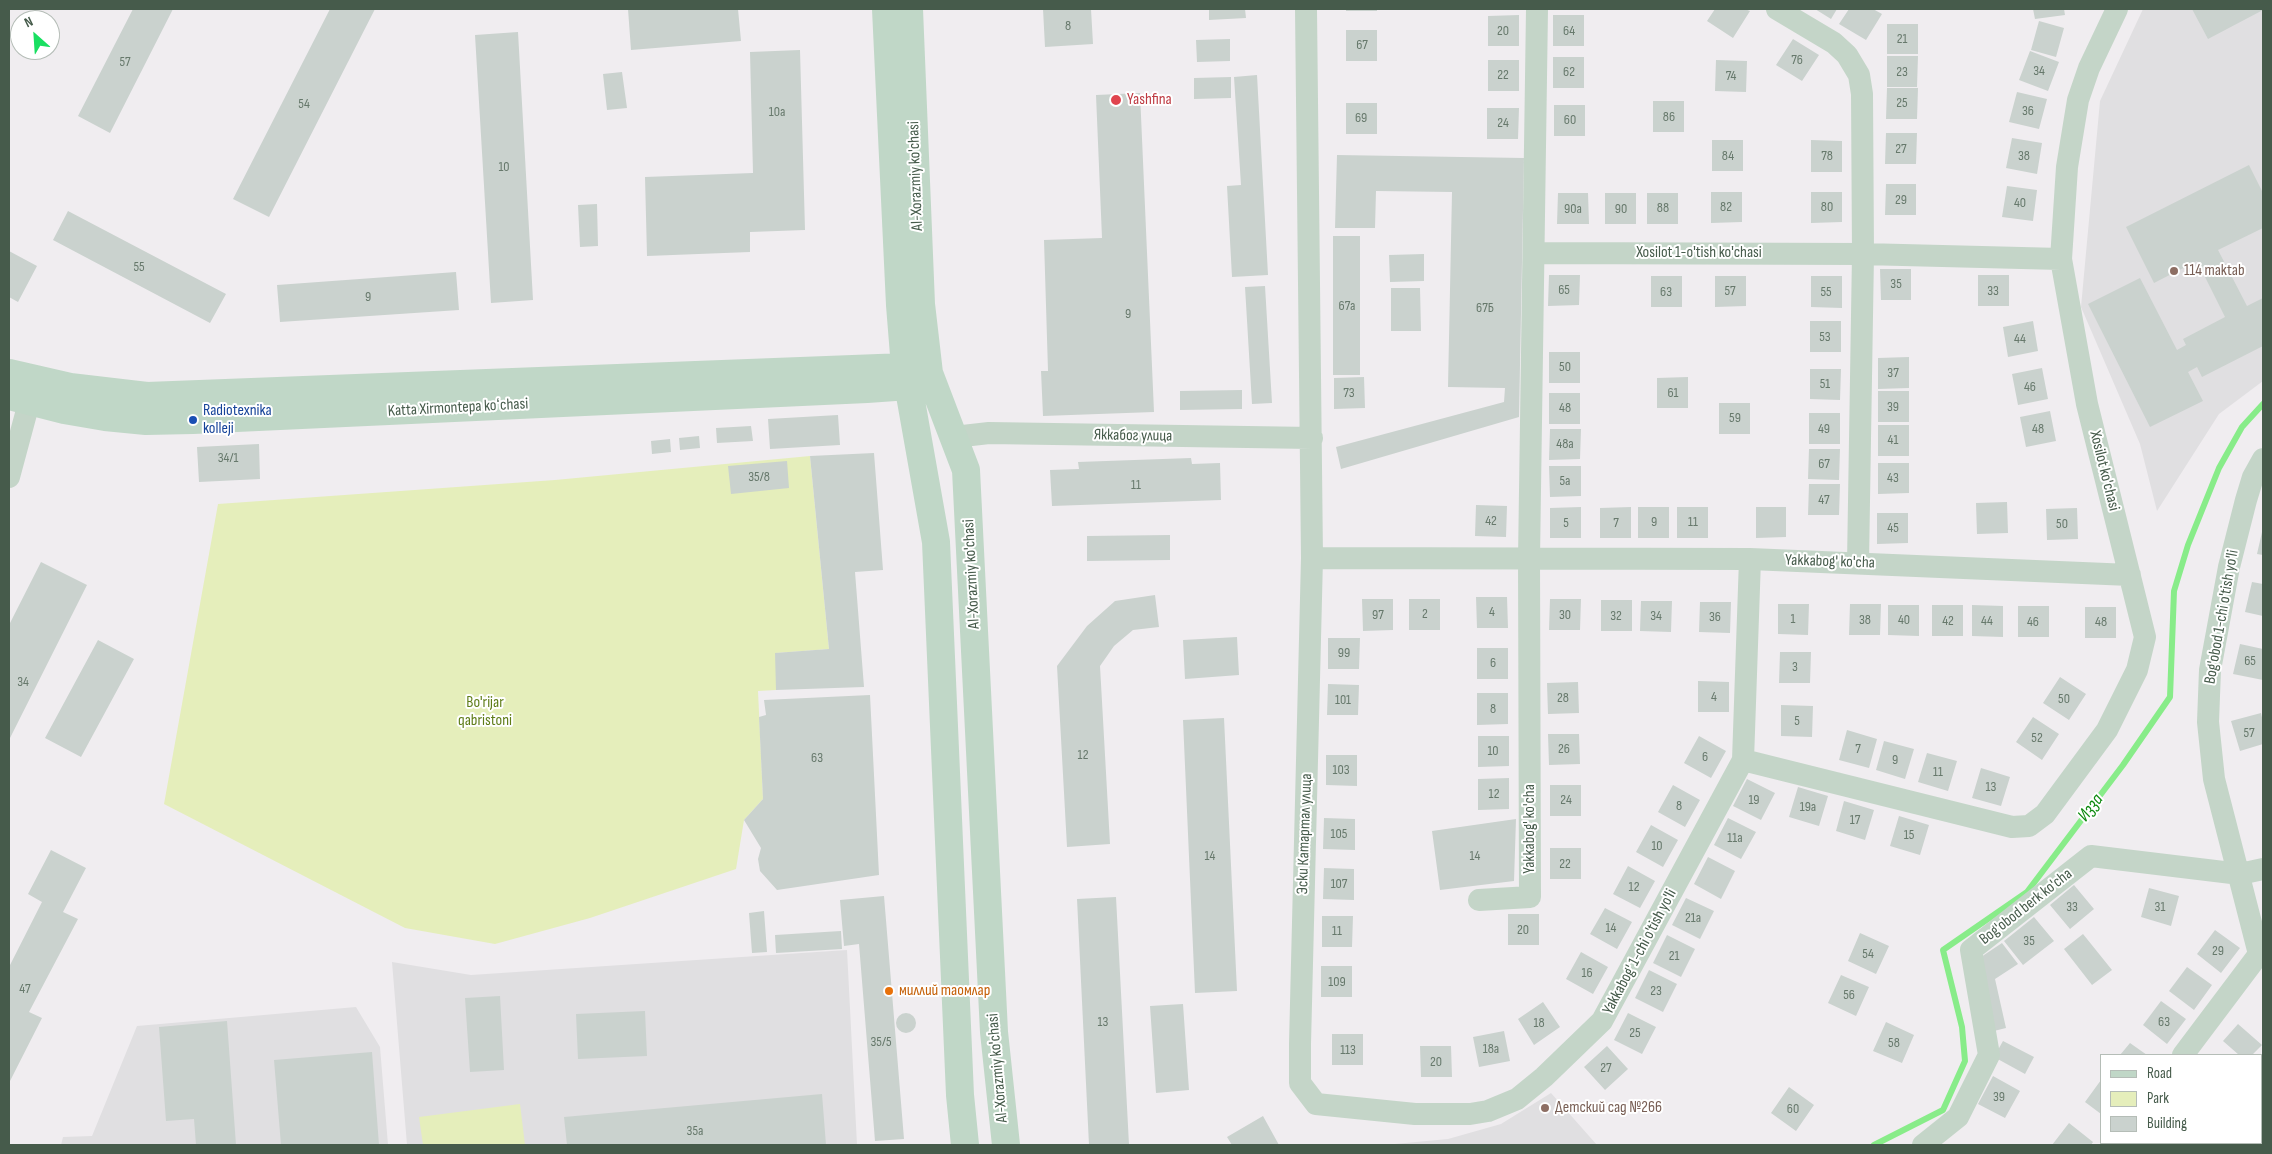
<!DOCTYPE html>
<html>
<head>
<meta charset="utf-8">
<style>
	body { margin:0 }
	#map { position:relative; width:2272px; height:1154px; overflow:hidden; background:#f0edf0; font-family:"Sofia Sans Condensed",sans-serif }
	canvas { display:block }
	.frame { position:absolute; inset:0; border:10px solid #465b4b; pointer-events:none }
	.legend { position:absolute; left:2100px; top:1054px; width:162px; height:90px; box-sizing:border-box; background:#fff; border:1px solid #b5bdb7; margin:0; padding:6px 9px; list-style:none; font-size:15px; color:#465b4b }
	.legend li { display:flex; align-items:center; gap:10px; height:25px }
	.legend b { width:25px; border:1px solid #b5bdb7 }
	.north { position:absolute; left:10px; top:10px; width:50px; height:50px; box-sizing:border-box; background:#fff; border:1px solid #b5bdb7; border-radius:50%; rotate:334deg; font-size:14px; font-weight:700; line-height:20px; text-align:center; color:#465b4b }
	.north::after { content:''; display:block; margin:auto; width:18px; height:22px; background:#19df61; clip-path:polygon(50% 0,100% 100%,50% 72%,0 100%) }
</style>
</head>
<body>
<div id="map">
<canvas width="2272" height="1154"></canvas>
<div class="frame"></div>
<ul class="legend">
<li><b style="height:6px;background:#c0d7c7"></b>Road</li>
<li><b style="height:14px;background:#e5eebb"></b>Park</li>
<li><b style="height:14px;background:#cad2ce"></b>Building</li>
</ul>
<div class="north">N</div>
</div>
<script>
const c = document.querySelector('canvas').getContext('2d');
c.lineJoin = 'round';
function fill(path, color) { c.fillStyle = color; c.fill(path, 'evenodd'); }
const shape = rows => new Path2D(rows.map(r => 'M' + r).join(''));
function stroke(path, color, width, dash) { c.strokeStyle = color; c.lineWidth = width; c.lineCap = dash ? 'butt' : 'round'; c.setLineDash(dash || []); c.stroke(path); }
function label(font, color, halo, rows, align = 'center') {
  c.font = font + ' "Sofia Sans Condensed",sans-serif'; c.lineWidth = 4; c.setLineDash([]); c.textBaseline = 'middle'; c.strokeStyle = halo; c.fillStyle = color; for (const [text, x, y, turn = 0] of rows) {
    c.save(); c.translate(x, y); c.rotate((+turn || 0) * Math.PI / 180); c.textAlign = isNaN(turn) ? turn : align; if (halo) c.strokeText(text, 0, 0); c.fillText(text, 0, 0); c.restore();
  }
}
const education = shape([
	[2143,9,2263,9,2263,381,2219,414,2157,511,2140,444,2081,307,2100,101],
	[847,950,857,1145,407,1145,392,962,471,975],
	[356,1007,380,1047,388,1145,61,1145,63,1137,92,1136,137,1026],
	[1551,1093,1597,1145,1384,1145,1448,1139,1501,1124]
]);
const green = shape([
	[810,456,829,649,776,653,776,690,758,691,763,799,744,820,736,869,590,918,495,944,405,928,164,804,218,504,555,480],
	[520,1104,525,1145,423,1145,419,1117]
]);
const stream = shape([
	[1874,1145,1943,1110,1965,1061,1962,1027,1943,950,2027,892,2123,765,2170,697,2174,591,2188,545,2219,468,2242,427,2263,404]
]);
const building = shape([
	[133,9,173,9,110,133,78,116],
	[330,9,375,9,269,217,233,199],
	[628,9,738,9,741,41,631,50],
	[1043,9,1091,9,1093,44,1045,47],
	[1209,9,1245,9,1246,18,1209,20],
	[1346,9,1377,9,1377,11,1346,11],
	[1715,9,1745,9,1750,11,1733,38,1707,21],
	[1815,9,1837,9,1831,19],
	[1849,9,1873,9,1882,14,1866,40,1839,24],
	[2033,9,2064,9,2065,15,2035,19],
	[2192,9,2263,9,2263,10,2208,39],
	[1519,15,1519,46,1488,46,1488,16],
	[1553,15,1584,15,1584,46,1553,46],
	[2039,21,2064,28,2056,57,2031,50],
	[1887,24,1918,24,1918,54,1887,54],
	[1346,30,1377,30,1377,61,1346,61],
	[518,32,533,300,491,303,475,35],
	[1230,39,1230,61,1197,62,1196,40],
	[1793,39,1819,55,1802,81,1776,65],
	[800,50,805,230,750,232,750,252,647,256,645,177,753,173,750,52],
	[2030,51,2059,62,2048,91,2019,80],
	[1887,56,1918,56,1917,87,1887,87],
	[1553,57,1584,57,1584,88,1553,88],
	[1488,60,1519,60,1519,91,1488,91],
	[1716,60,1747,61,1746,92,1715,91],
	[622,72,627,108,607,110,603,74],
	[1257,75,1268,275,1232,277,1227,186,1241,185,1234,77],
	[1231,77,1231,98,1194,99,1194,78],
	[1887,88,1918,88,1917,119,1886,119],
	[2017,92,2047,99,2039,129,2009,122],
	[1140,93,1154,412,1043,416,1041,371,1048,371,1044,240,1102,238,1096,95],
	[1653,101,1684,101,1684,132,1653,132],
	[1346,103,1377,103,1377,134,1346,134],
	[1554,105,1585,105,1585,136,1554,136],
	[1487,108,1519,108,1518,139,1487,139],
	[1886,133,1917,133,1916,164,1885,164],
	[2012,138,2042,143,2037,174,2006,168],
	[1712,140,1743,140,1743,171,1712,171],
	[1811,140,1842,141,1842,172,1811,172],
	[1337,155,1524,158,1519,417,1341,469,1336,447,1504,402,1505,388,1448,387,1452,192,1376,191,1375,228,1335,228],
	[2249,165,2263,193,2263,228,2218,250,2247,306,2263,298,2263,346,2202,377,2197,367,2188,372,2203,401,2150,427,2088,304,2140,278,2177,350,2186,345,2183,339,2225,317,2197,261,2154,283,2126,227],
	[1886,184,1916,184,1916,215,1885,215],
	[2007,186,2037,190,2033,221,2002,217],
	[1711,192,1742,192,1742,222,1711,223],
	[1811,192,1842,192,1842,222,1811,223],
	[1558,193,1588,193,1589,224,1557,224],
	[1605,193,1636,193,1636,224,1605,224],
	[1647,193,1678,193,1678,224,1647,224],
	[597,204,598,246,580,247,578,205],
	[68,211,226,294,210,323,53,240],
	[1333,236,1360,236,1360,375,1333,375],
	[9,251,37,266,18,302,9,297],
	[1424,254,1424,281,1390,282,1389,255],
	[1880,269,1911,269,1911,300,1881,300],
	[456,272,459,310,280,322,277,285],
	[1549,275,1580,275,1579,305,1548,306],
	[1978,275,2009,275,2009,306,1978,306],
	[1651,276,1682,276,1682,307,1651,307],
	[1715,276,1746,276,1746,306,1715,307],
	[1811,276,1842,276,1842,308,1811,307],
	[1265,286,1272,403,1252,404,1245,287],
	[1391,288,1420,288,1421,331,1391,331],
	[1810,321,1841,321,1841,352,1810,352],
	[2033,321,2038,351,2008,357,2003,327],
	[1549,352,1580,352,1580,383,1549,383],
	[1909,357,1909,388,1878,389,1878,358],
	[2042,368,2048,399,2018,405,2012,374],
	[1810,369,1841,369,1840,400,1810,399],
	[1364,377,1365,408,1334,409,1334,378],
	[1688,377,1688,408,1657,408,1657,378],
	[1242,390,1242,409,1180,410,1180,391],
	[1878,391,1909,391,1909,422,1878,422],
	[1549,393,1580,393,1580,424,1549,424],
	[1719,403,1750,403,1750,434,1719,434],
	[2050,411,2056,441,2026,447,2020,417],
	[1809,413,1840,413,1840,444,1809,444],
	[838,415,840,445,770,449,768,419],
	[1878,425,1909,425,1909,456,1878,456],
	[751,426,753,441,717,443,716,428],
	[1550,429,1581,429,1580,459,1549,460],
	[699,436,700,448,680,450,679,438],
	[670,439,671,452,652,454,651,441],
	[259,444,260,479,199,482,197,447],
	[1809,449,1840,449,1839,480,1808,479],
	[874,453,883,570,855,572,864,687,776,690,775,653,829,649,810,456],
	[1191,458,1192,464,1220,463,1221,500,1052,506,1050,470,1079,469,1078,462],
	[787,461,789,488,731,494,728,466],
	[1878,463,1909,463,1909,493,1878,494],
	[1549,466,1581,466,1581,496,1550,497],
	[1809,484,1840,484,1839,515,1808,515],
	[2007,502,2008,533,1977,534,1976,503],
	[1476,505,1507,506,1506,537,1475,536],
	[1581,507,1581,538,1550,538,1550,508],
	[1631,507,1631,538,1600,538,1600,508],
	[1638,507,1669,507,1669,538,1638,538],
	[1677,507,1708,507,1708,538,1677,538],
	[1756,507,1786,507,1786,537,1756,538],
	[2077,508,2078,539,2047,540,2046,509],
	[1877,513,1908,513,1908,543,1877,544],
	[2262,532,2263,532,2263,555,2257,554],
	[1170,535,1170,560,1087,561,1087,536],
	[41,562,87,585,9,740,9,625],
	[2252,582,2263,584,2263,616,2245,612],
	[1155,595,1159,627,1133,630,1114,646,1100,666,1110,844,1067,847,1057,666,1087,626,1115,601],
	[1476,597,1507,597,1508,628,1477,628],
	[1362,599,1393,599,1393,630,1363,631],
	[1409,599,1440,599,1440,630,1409,630],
	[1550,599,1581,599,1580,630,1549,630],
	[1601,600,1632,600,1632,631,1601,631],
	[1641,601,1672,601,1671,632,1640,631],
	[1700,602,1731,602,1730,633,1699,632],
	[1778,604,1809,604,1808,635,1778,634],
	[1850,604,1881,604,1880,635,1849,635],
	[1888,605,1919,605,1919,636,1888,635],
	[1932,605,1963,605,1963,636,1932,636],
	[1972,605,2003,606,2003,637,1972,636],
	[2018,606,2049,606,2049,637,2018,637],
	[2085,607,2116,607,2116,638,2085,638],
	[1237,637,1239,675,1185,679,1183,640],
	[1328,638,1360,638,1359,669,1328,669],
	[98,640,134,659,81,757,45,738],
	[2240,644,2263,649,2263,680,2233,674],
	[1477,648,1508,648,1508,679,1477,679],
	[1780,652,1811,652,1810,683,1779,683],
	[2060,677,2086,694,2069,720,2043,703],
	[1698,681,1729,682,1729,712,1698,712],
	[1578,682,1579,713,1548,714,1547,683],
	[1328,684,1359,685,1358,715,1327,715],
	[1477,693,1508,693,1508,724,1477,725],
	[870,695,879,875,777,890,760,871,758,859,761,848,744,820,763,799,759,717,766,715,764,700],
	[1781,705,1813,706,1812,737,1781,736],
	[2261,713,2263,722,2263,744,2240,751,2231,721],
	[2033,717,2059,734,2042,760,2016,742],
	[1224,718,1237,991,1195,993,1183,720],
	[1847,730,1877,739,1869,768,1839,760],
	[1548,734,1579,734,1580,764,1549,765],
	[1478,736,1509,736,1509,766,1478,767],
	[1699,736,1726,751,1711,778,1684,763],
	[1884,741,1914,749,1905,779,1876,770],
	[1927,753,1957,761,1948,791,1918,782],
	[1326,755,1357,755,1357,786,1326,785],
	[1981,768,2010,777,2001,806,1972,798],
	[1509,778,1509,809,1478,810,1478,779],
	[1747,779,1775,793,1761,820,1733,806],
	[1550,785,1581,785,1581,816,1550,816],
	[1673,785,1700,800,1685,827,1658,812],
	[1798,787,1828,796,1819,826,1789,817],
	[1844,801,1874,810,1865,840,1836,831],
	[1899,816,1929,825,1920,855,1890,846],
	[1324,818,1355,819,1355,850,1323,849],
	[1728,818,1756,832,1741,859,1714,845],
	[1516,819,1514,881,1440,890,1432,831],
	[1651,825,1678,840,1663,867,1636,852],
	[1550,848,1581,848,1581,879,1550,879],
	[51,850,86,868,63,912,78,919,29,1012,42,1018,9,1083,9,967,42,902,28,894],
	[1708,857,1735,871,1721,899,1694,884],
	[1628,866,1655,881,1640,908,1613,894],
	[1324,868,1354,869,1354,900,1323,899],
	[2074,885,2094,909,2070,929,2050,905],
	[2149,888,2179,896,2171,926,2141,917],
	[884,896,904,1139,875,1141,859,944,844,946,840,900],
	[1116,897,1129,1145,1089,1145,1077,899],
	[1686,898,1714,911,1700,939,1672,925],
	[1605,908,1632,922,1617,949,1590,934],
	[764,911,767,952,752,953,749,913],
	[1508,914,1539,914,1539,945,1508,945],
	[1322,916,1353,916,1352,947,1322,947],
	[2034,917,2054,941,2023,965,2004,941],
	[2215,930,2240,948,2221,973,2197,954],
	[841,931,842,949,776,953,775,935],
	[1860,933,1889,946,1876,974,1848,961],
	[2083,934,2112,970,2092,985,2064,949],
	[1667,935,1695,949,1681,977,1653,963],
	[2002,943,2018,964,1995,979,2006,1028,1994,1031,1978,959],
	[1581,952,1608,967,1593,994,1566,979],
	[1321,966,1352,966,1352,997,1321,997],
	[2187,967,2212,985,2194,1010,2169,991],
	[1649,970,1677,984,1663,1012,1635,998],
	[1841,975,1869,987,1856,1016,1828,1003],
	[500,996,504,1070,470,1072,465,998],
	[2161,1001,2186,1019,2167,1044,2143,1025],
	[1543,1002,1560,1027,1534,1045,1518,1019],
	[1183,1004,1189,1090,1156,1093,1150,1006],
	[645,1011,647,1056,578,1059,576,1014],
	'896 1023a10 10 0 1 1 20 0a10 10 0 1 1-20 0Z',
	[1628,1013,1656,1027,1642,1054,1614,1040],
	[227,1021,236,1145,196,1145,194,1119,166,1121,159,1027],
	[1886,1022,1914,1035,1902,1063,1873,1051],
	[2238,1024,2262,1045,2252,1055,2239,1055,2223,1041],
	[1504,1031,1510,1061,1479,1067,1473,1037],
	[1332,1034,1363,1034,1363,1065,1332,1065],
	[2003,1041,2034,1057,2025,1074,1994,1057],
	[2130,1043,2147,1055,2120,1055],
	[1420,1046,1451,1046,1452,1077,1421,1077],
	[1607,1046,1628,1069,1605,1090,1584,1067],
	[372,1052,379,1145,281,1145,274,1060],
	[1993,1076,2020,1091,2005,1118,1978,1104],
	[2101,1080,2101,1114,2085,1102],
	[1789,1087,1814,1105,1796,1131,1771,1113],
	[2261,1092,2263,1092,2263,1127,2261,1128],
	[822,1094,826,1145,567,1145,564,1117],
	[1263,1116,1279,1145,1232,1145,1227,1137],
	[2069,1123,2093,1142,2091,1145,2052,1145]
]);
const minor = shape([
	[1306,9,1312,558,1300,1044,1300,1083,1316,1104,1415,1114,1470,1114,1488,1111,1517,1099,1544,1077,1602,1021,1743,760,1750,559],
	[1777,9,1834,43,1847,55,1859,75,1862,94,1863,254,1858,563],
	[1535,253,1863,254,2061,259],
	[954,437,989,433,1312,438],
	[9,477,34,384],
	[1312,558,1750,559,2130,575],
	[1743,760,2012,827,2029,826,2045,814,2107,730,2137,670,2145,637,2087,404,2061,259,2067,167,2078,100,2089,68,2117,9],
	[1479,900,1530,897,1529,559,1537,9],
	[2183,1055,2259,954,2214,779,2208,722,2210,670,2229,567,2246,500,2253,477,2263,459],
	[1923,1145,1958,1117,1989,1055,1971,950,2091,856,2240,874,2263,869],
	[2119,1145,2121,1143]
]);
const secondary = shape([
	[886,9,900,305,905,367,936,542,960,1095,965,1145],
	[909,9,921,304,929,373,966,470,994,1032,1006,1145],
	[9,373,70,387,147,396,905,367,923,371],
	[9,396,64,410,105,417,146,421,193,420,867,389,909,386,924,377]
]);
const markers = [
	[1116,100,6,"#e0444e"],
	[2174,271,5,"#8d6e63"],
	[193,420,5,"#1a4fb4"],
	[889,991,5,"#e8710a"],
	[1545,1108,5,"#8d6e63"]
];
const numberNames = [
	["8",1068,26],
	["20",1503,31],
	["64",1569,31],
	["21",1902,39],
	["67",1362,45],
	["76",1797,60],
	["57",125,62],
	["34",2039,71],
	["62",1569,72],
	["23",1902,72],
	["22",1503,75],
	["74",1731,76],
	["25",1902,103],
	["54",304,104],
	["36",2028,111],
	["10a",777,112],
	["86",1669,117],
	["69",1361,118],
	["60",1570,120],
	["24",1503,123],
	["27",1901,149],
	["84",1728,156],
	["78",1827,156],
	["38",2024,156],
	["10",504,167],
	["29",1901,200],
	["40",2020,203],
	["82",1726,207],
	["80",1827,207],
	["88",1663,208],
	["90a",1573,209],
	["90",1621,209],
	["55",139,267],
	["35",1896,284],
	["65",1564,290],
	["57",1730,291],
	["33",1993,291],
	["63",1666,292],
	["55",1826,292],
	["9",368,297],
	["67a",1347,306],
	["67Б",1485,308],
	["9",1128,314],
	["53",1825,337],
	["44",2020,339],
	["50",1565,367],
	["37",1893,373],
	["51",1825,384],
	["46",2030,387],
	["73",1349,393],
	["61",1673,393],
	["39",1893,407],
	["48",1565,408],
	["59",1735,418],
	["49",1824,429],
	["48",2038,429],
	["41",1893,440],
	["48a",1565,444],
	["34/1",228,458],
	["67",1824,464],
	["35/8",759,477],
	["43",1893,478],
	["5a",1565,481],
	["11",1136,485],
	["47",1824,500],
	["42",1491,521],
	["9",1654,522],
	["11",1693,522],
	["5",1566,523],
	["7",1616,523],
	["50",2062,524],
	["45",1893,528],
	["4",1492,612],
	["2",1425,614],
	["97",1378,615],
	["30",1565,615],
	["32",1616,616],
	["34",1656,616],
	["36",1715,617],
	["1",1793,619],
	["38",1865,620],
	["40",1904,620],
	["42",1948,621],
	["44",1987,621],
	["46",2033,622],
	["48",2101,622],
	["99",1344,653],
	["65",2250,661],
	["6",1493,663],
	["3",1795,667],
	["34",23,682],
	["4",1714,697],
	["28",1563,698],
	["50",2064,699],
	["101",1343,700],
	["8",1493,709],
	["5",1797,721],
	["57",2249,733],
	["52",2037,738],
	["26",1564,749],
	["7",1858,749],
	["10",1493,751],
	["12",1083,755],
	["6",1705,757],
	["63",817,758],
	["9",1895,760],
	["103",1341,770],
	["11",1938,772],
	["13",1991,787],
	["12",1494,794],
	["24",1566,800],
	["19",1754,800],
	["8",1679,806],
	["19a",1808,807],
	["17",1855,820],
	["105",1339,834],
	["15",1909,835],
	["11a",1735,838],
	["10",1657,846],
	["14",1210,856],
	["14",1475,856],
	["22",1565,864],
	["107",1339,884],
	["12",1634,887],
	["33",2072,907],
	["31",2160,907],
	["21a",1693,918],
	["14",1611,928],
	["20",1523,930],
	["11",1337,931],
	["35",2029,941],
	["29",2218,951],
	["54",1868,954],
	["21",1674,956],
	["16",1587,973],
	["109",1337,982],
	["47",25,989],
	["23",1656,991],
	["56",1849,995],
	["13",1103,1022],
	["63",2164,1022],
	["18",1539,1023],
	["25",1635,1033],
	["35/5",881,1042],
	["58",1894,1043],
	["18a",1491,1049],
	["113",1348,1050],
	["20",1436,1062],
	["27",1606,1068],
	["39",1999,1097],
	["60",1793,1109],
	["35а",695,1131]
];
const healthNames = [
	["Yashfina",1127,100]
];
const streetNames = [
	["Al-Xorazmiy ko'chasi",916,176,-92],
	["Xosilot 1-o'tish ko'chasi",1699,253],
	["Katta Xirmontepa koʻchasi",458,408,-3],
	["Яккабог улица",1133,436,1],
	["Xosilot ko'chasi",2104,471,76],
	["Yakkabog' ko'cha",1830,562,2],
	["Al-Xorazmiy ko'chasi",972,574,-93],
	["Bog'obod 1-chi o'tish yo'li",2222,617,-80],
	["Yakkabog' ko'cha",1530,829,-90],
	["Эски Катартал улица",1305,834,-88],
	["Bog'obod berk ko'cha",2026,907,-38],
	["Yakkabog' 1-chi o'tish yo'li",1640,952,-62],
	["Al-Xorazmiy ko'chasi",998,1068,-95]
];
const educationNames = [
	["114 maktab",2184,271],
	["Детский сад №266",1555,1108]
];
const transitNames = [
	["Radiotexnika",203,411],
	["kolleji",203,429]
];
const parkNames = [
	["Bo'rijar",485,703],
	["qabristoni",485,721]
];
const foodNames = [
	["миллий таомлар",899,991]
];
const waterNames = [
	["Изза",2091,808,-53]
];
fill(education, '#e0dfe1');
fill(green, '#e5eebb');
stroke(stream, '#88ec89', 6);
fill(building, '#cad2ce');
stroke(minor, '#c4d5c8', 22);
stroke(secondary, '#c0d7c7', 28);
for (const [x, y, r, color] of markers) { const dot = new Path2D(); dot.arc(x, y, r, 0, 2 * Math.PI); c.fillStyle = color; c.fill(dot); stroke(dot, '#fff', 2); }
label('14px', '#67796c', null, numberNames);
label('16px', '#be3a42', '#fff', healthNames, 'left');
label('16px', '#465b4b', '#fff', streetNames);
label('16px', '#785e54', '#fff', educationNames, 'left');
label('16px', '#164399', '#fff', transitNames, 'left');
label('16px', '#5e7c17', '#fff', parkNames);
label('16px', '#c56008', '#fff', foodNames, 'left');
label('italic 18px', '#0d890f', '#fff', waterNames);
</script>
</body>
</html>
